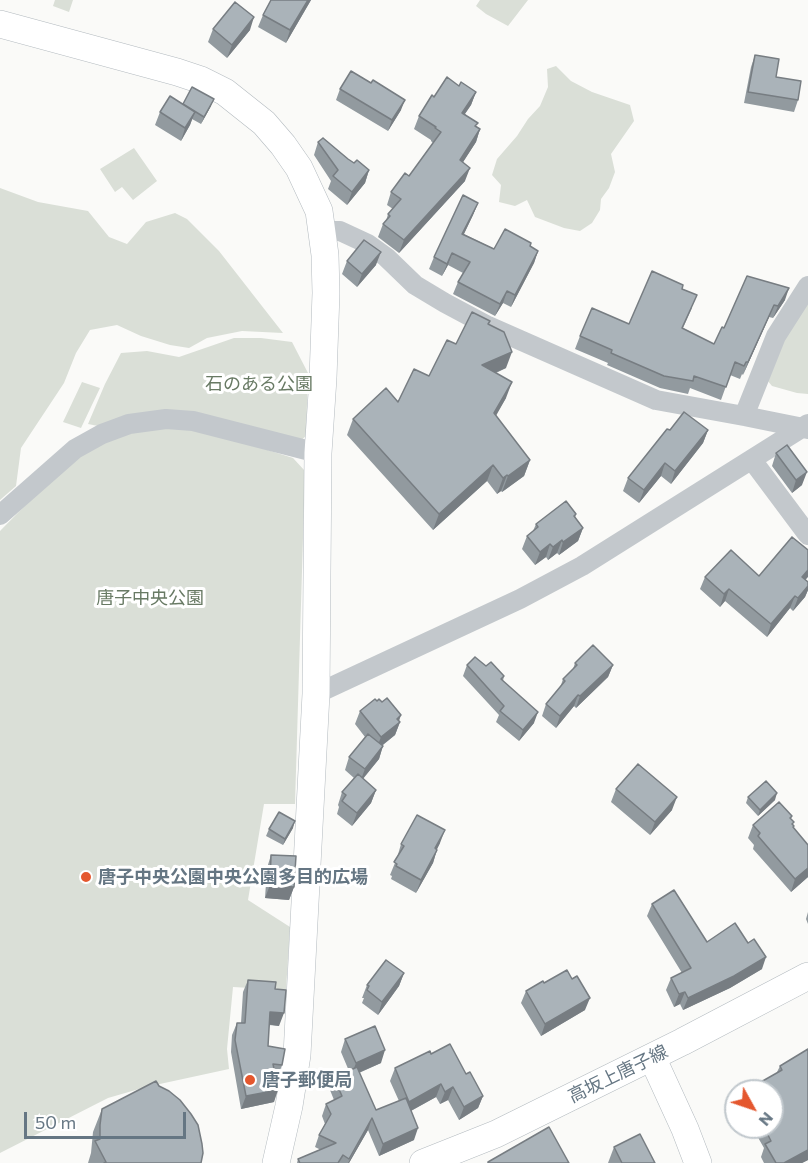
<!DOCTYPE html>
<html>
<head>
<meta charset="utf-8">
<style>
	body { margin:0 }
	#map { position:relative; width:808px; height:1163px; overflow:hidden; background:#fafaf8; font-family:Commissioner,sans-serif }
	canvas { display:block }
	.north { position:absolute; left:724px; top:1079px; width:60px; height:60px; box-sizing:border-box; background:#fff; border:2px solid #c1c8cd; border-radius:50%; rotate:130deg; font-size:16px; font-weight:700; line-height:24px; text-align:center; color:#657683 }
	.north::after { content:''; display:block; margin:auto; width:21px; height:27px; background:#e4572e; clip-path:polygon(50% 0,100% 100%,50% 72%,0 100%) }
	.scale { position:absolute; left:24px; top:1112px; width:162px; height:27px; box-sizing:border-box; border:3px solid #657683; border-top:0; padding-left:8px; font-size:18px; line-height:21px; white-space:nowrap; color:#657683; -webkit-text-stroke:4px #fff; paint-order:stroke }
</style>
</head>
<body>
<div id="map">
<canvas width="808" height="1163"></canvas>
<div class="north">N</div>
<div class="scale">50 m</div>
</div>
<script>
const c = document.querySelector('canvas').getContext('2d');
c.lineJoin = 'round';
function fill(path, color) { c.fillStyle = color; c.fill(path, 'evenodd'); }
const shape = rows => new Path2D(rows.map(r => 'M' + r).join(''));
function stroke(path, color, width, dash) { c.strokeStyle = color; c.lineWidth = width; c.lineCap = dash ? 'butt' : 'round'; c.setLineDash(dash || []); c.stroke(path); }
function label(font, color, halo, rows, align = 'center') {
  c.font = font + ' Commissioner,"Noto Sans JP",sans-serif'; c.lineWidth = 6; c.setLineDash([]); c.textBaseline = 'middle'; c.strokeStyle = halo; c.fillStyle = color; for (const [text, x, y, turn = 0] of rows) {
    c.save(); c.translate(x, y); c.rotate((+turn || 0) * Math.PI / 180); c.textAlign = isNaN(turn) ? turn : align; if (halo) c.strokeText(text, 0, 0); c.fillText(text, 0, 0); c.restore();
  }
}
const green = shape([
	[55,0,73,0,69,12,53,6],
	[480,0,528,0,508,26,486,14,476,6],
	[556,66,571,81,592,92,630,105,634,121,611,154,615,172,609,188,601,199,600,210,592,223,580,231,564,228,535,217,527,200,515,206,499,202,501,185,492,175,497,159,517,136,528,119,540,106,548,87,547,69],
	[134,148,157,181,133,200,122,187,115,192,100,169],
	[0,188,38,202,88,211,109,237,127,244,146,222,175,213,187,219,219,251,283,333,242,331,207,338,189,348,170,345,141,336,117,325,90,330,76,353,64,383,21,448,16,486,0,500],
	[808,297,808,394,797,393,772,386,767,380,770,367],
	[234,338,261,338,292,342,308,373,306,436,299,442,193,414,98,426,88,424,105,384,121,353,147,351,179,357],
	[82,382,100,388,81,428,63,422],
	[171,427,217,434,293,458,305,471,295,804,264,804,248,900,290,927,286,990,233,987,227,1049,229,1069,146,1087,108,1098,0,1153,0,531,59,471,101,442,140,429]
]);
const street = shape([
	[322,231,340,231,368,244,386,257,415,285,445,303,488,326,656,400,744,416,808,429],
	[744,416,776,336,808,286],
	[752,460,808,535],
	[0,515,75,449,102,434,129,424,166,419,193,421,318,453],
	[316,694,520,599,582,566,808,424]
]);
const secondary = shape([
	[0,24,177,72,201,80,225,92,264,123,283,145,299,168,319,211,325,255,326,293,323,378,318,453,316,694,297,1055,289,1106,276,1163],
	[652,1057,685,1129,698,1163],
	[423,1163,496,1134,682,1042,808,976]
]);
const wall = shape([
	[271,0,311,0,286,43,258,27,263,15],
	[213,29,250,30,227,58,208,42],
	[755,55,798,100,794,112,744,103,751,67],
	[459,86,476,92,471,105,465,114,476,126,480,129,476,142,463,162,465,181,399,253,378,237,383,224,386,221,388,214,393,209,387,205,391,192,409,176,433,143,431,141,431,140,414,129,419,116,434,97],
	[340,89,401,110,388,131,336,100],
	[183,104,211,106,201,124,192,119,190,125,181,141,155,125,160,112],
	[318,142,354,163,369,170,365,183,347,205,328,189,331,181,314,155],
	[478,203,473,215,464,234,494,249,530,246,538,251,534,263,511,307,503,303,495,316,453,294,458,282,463,273,448,265,442,276,429,269,434,257],
	[347,261,376,265,357,287,342,274],
	[747,276,785,300,773,318,769,317,743,375,742,374,740,379,730,375,721,400,690,388,688,394,660,388,607,365,608,363,575,349,580,336,629,324,682,289,692,308,683,328,714,344,724,328],
	[490,321,488,325,506,368,496,373,506,398,495,416,530,460,524,476,502,492,501,491,497,494,487,481,433,530,347,435,353,419,398,402,429,376,456,344],
	[670,430,708,430,703,443,671,484,661,476,639,503,623,491,628,478],
	[776,453,802,485,792,493,772,466],
	[576,514,575,518,583,528,578,541,559,555,557,553,548,560,546,557,535,565,522,549,527,536,533,531,536,524],
	[759,576,806,580,808,582,808,590,805,597,793,611,790,608,767,637,725,601,720,607,700,589,705,577],
	[575,663,613,665,608,677,576,708,574,706,556,728,542,716,546,704,560,688,563,679,573,669],
	[467,665,486,666,504,676,503,681,534,723,519,741,496,722,499,715,463,676],
	[360,711,399,721,400,722,395,735,383,745,379,759,363,779,376,790,371,803,352,826,337,814,339,807,338,805,342,792,354,778,345,770,349,757,365,737,355,724],
	[616,789,672,810,650,835,611,802],
	[748,797,775,800,758,816,746,803],
	[792,816,791,819,794,826,793,828,808,845,808,877,791,892,753,849,754,845,748,838,753,825],
	[293,828,283,845,266,836,269,829],
	[440,843,437,849,433,863,416,893,391,879,392,876,390,875,397,858,401,844],
	[271,855,294,887,289,900,265,898,267,868],
	[652,904,707,942,762,969,730,988,683,1010,680,1004,674,1007,666,990,671,978,682,973,647,916],
	[808,912,808,924,806,919],
	[404,973,399,986,378,1015,362,1003,364,998,362,998,367,985],
	[248,980,275,989,279,1026,269,1025,268,1046,282,1065,277,1078,276,1077,274,1102,241,1109,231,1052,232,1035,237,1023,241,1023,243,992],
	[544,983,585,1010,541,1036,521,1003,526,991],
	[345,1039,381,1063,359,1073,376,1110,399,1101,390,1081,395,1068,431,1054,466,1074,483,1096,478,1108,459,1120,448,1100,440,1104,436,1097,411,1111,414,1140,379,1156,368,1130,349,1163,297,1163,298,1159,321,1150,315,1147,319,1135,325,1124,322,1116,326,1104,334,1100,330,1090,334,1078,349,1071,341,1052],
	[808,1049,808,1160,802,1163,764,1163,761,1157,764,1148,752,1127,772,1127,777,1072,780,1066],
	[102,1109,201,1163,88,1163,91,1153,93,1132],
	[614,1147,655,1163,608,1163]
]);
const shadedWall = shape([
	[308,0,311,0,286,43,290,30],
	[254,17,250,30,227,58,232,45],
	[476,92,471,105,457,125,462,113],
	[214,99,211,106,201,124,204,117],
	[405,100,401,110,388,131,392,120],
	[195,112,190,125,181,141,185,128],
	[480,129,476,142,456,173,460,160],
	[470,168,465,181,399,253,404,240],
	[369,170,365,183,347,205,352,192],
	[478,203,473,215,458,246,462,234],
	[538,251,534,263,511,307,515,295],
	[381,252,376,265,357,287,362,274],
	[452,253,448,265,442,276,447,264],
	[789,288,785,300,773,318,778,306],
	[507,291,503,303,495,316,500,304],
	[774,305,769,317,743,375,748,362],
	[512,352,506,368,476,381,482,365],
	[512,382,506,398,488,430,494,413],
	[708,430,703,443,671,484,675,471],
	[530,460,524,476,502,492,508,476],
	[665,463,661,476,639,503,644,490],
	[493,465,487,481,433,530,439,514],
	[807,472,802,485,792,493,796,480],
	[507,475,501,491,497,494,503,478],
	[583,528,578,541,559,555,563,542],
	[562,540,557,553,548,560,553,547],
	[550,544,546,557,535,565,540,552],
	[808,570,808,577,797,589,802,577],
	[808,586,808,590,805,597,793,611,798,598],
	[729,589,725,601,720,607,724,594],
	[795,596,790,608,767,637,771,624],
	[613,665,608,677,576,708,580,696],
	[578,695,574,706,556,728,560,716],
	[538,712,534,723,519,741,523,730],
	[401,715,398,724,400,722,395,735,376,750,381,737,397,719],
	[383,746,379,759,360,782,365,769],
	[376,790,371,803,352,826,357,813],
	[777,793,775,800,758,816,760,810],
	[677,797,672,810,650,835,655,822],
	[295,821,293,828,283,845,285,839],
	[445,830,440,843,431,861,435,848],
	[437,850,433,863,416,893,421,880],
	[808,868,808,877,791,892,795,879],
	[270,885,294,887,289,900,265,898],
	[766,957,762,969,730,988,683,1010,688,998],
	[404,973,399,986,378,1015,382,1002],
	[685,992,680,1004,674,1007,679,994],
	[590,998,585,1010,541,1036,545,1024],
	[270,1012,284,1013,279,1026,266,1024],
	[385,1050,381,1063,351,1076,356,1063],
	[441,1084,436,1097,405,1114,409,1102],
	[453,1087,448,1100,440,1104,445,1092],
	[278,1090,274,1102,241,1109,246,1096],
	[483,1096,478,1108,459,1120,464,1107],
	[372,1118,368,1130,349,1163,348,1163],
	[418,1128,414,1140,379,1156,383,1144],
	[808,1150,808,1160,802,1163,784,1163]
]);
const building = shape([
	[271,0,308,0,290,30,263,15,271,0],
	[235,2,254,17,232,45,213,29,235,2],
	[755,55,779,59,776,77,801,81,798,100,748,92,755,55],
	[351,71,371,83,373,80,405,100,392,120,340,89,351,71],
	[447,77,459,86,461,82,476,92,462,113,478,123,475,126,480,129,460,160,470,168,404,240,383,224,390,216,388,214,401,199,391,192,405,173,409,176,441,132,435,128,436,127,419,116,432,95,434,97,447,77],
	[192,87,214,99,204,117,183,104,192,87],
	[170,96,195,112,185,128,160,112,170,96],
	[323,138,348,159,354,163,357,160,369,170,352,192,333,176,338,170,318,142,323,138],
	[463,195,478,203,462,234,494,249,505,229,531,243,530,246,538,251,515,295,507,291,500,304,458,282,470,262,452,253,447,264,434,257,463,195],
	[364,240,381,252,362,274,347,261,364,240],
	[652,271,683,285,682,289,697,295,682,328,714,344,722,327,724,328,747,276,789,288,778,306,774,305,748,362,746,362,744,366,735,362,726,387,694,376,693,381,664,376,611,353,612,350,580,336,592,308,629,324,652,271],
	[472,312,490,321,488,324,504,332,512,352,482,365,512,382,494,413,530,460,508,476,507,475,503,478,493,465,439,514,353,419,386,388,398,402,414,369,429,376,447,340,456,344,472,312],
	[684,412,708,430,675,471,665,463,644,490,628,478,667,429,670,430,684,412],
	[787,445,807,472,796,480,776,453,787,445],
	[566,501,576,514,574,516,583,528,563,542,562,540,553,547,550,544,540,552,527,536,538,527,536,524,566,501],
	[792,537,808,550,808,570,802,577,808,582,808,586,798,598,795,596,771,624,729,589,724,594,705,577,731,550,759,576,792,537],
	[593,645,613,665,580,696,578,695,560,716,546,704,565,681,563,679,577,665,575,663,593,645],
	[475,657,486,666,491,662,504,676,501,679,538,712,523,730,500,711,504,706,467,665,475,657],
	[387,698,401,715,397,719,400,722,381,737,360,711,375,699,377,701,379,699,382,702,387,698],
	[368,734,383,746,365,769,349,757,368,734],
	[638,764,677,797,655,822,616,789,638,764],
	[358,774,376,790,357,813,342,801,346,795,342,792,358,774],
	[766,781,777,793,760,810,748,797,766,781],
	[779,802,792,816,790,818,794,822,792,824,794,826,793,827,808,845,808,868,795,879,758,836,760,833,753,825,779,802],
	[279,812,295,821,285,839,269,829,279,812],
	[417,815,445,830,435,848,437,850,421,880,396,866,397,864,394,862,404,846,401,844,417,815],
	[271,855,296,856,294,887,270,885,271,855],
	[674,890,707,942,735,923,748,943,754,939,766,957,734,976,688,998,685,992,679,994,671,978,691,968,652,904,674,890],
	[386,960,404,973,382,1002,367,990,369,986,367,985,386,960],
	[567,970,572,979,577,976,590,998,545,1024,526,991,543,981,544,983,567,970],
	[248,980,276,982,275,989,286,990,284,1013,270,1012,268,1046,285,1049,282,1065,273,1064,278,1090,246,1096,235,1040,237,1023,245,1023,248,980],
	[375,1026,385,1050,356,1063,345,1039,375,1026],
	[450,1044,466,1074,470,1072,483,1096,464,1107,453,1087,445,1092,441,1084,409,1102,395,1068,430,1051,431,1054,450,1044],
	[808,1049,808,1150,784,1163,776,1163,765,1144,771,1141,764,1127,772,1127,772,1091,745,1091,782,1070,780,1066,808,1049],
	[357,1067,376,1110,406,1098,418,1128,383,1144,372,1118,349,1159,343,1155,338,1163,300,1163,298,1159,336,1143,319,1135,331,1114,326,1104,342,1096,334,1078,357,1067],
	[156,1081,159,1086,169,1091,180,1100,191,1114,198,1125,202,1144,203,1153,201,1163,104,1163,106,1162,95,1141,100,1139,100,1125,102,1109,156,1081],
	[549,1127,569,1163,488,1163,488,1162,549,1127],
	[640,1134,655,1163,622,1163,614,1147,640,1134]
]);
const markers = [
	[86,877,6,"#e4572e"],
	[250,1080,6,"#e4572e"]
];
const parkNames = [
	["石のある公園",259,384],
	["唐子中央公園",150,598]
];
const poiNames = [
	["唐子中央公園中央公園多目的広場",98,877],
	["唐子郵便局",262,1080]
];
const streetNames = [
	["高坂上唐子線",618,1074,-26]
];
fill(green, '#dadfd7');
stroke(secondary, '#b3babf', 28);
stroke(street, '#c3c8cc', 20);
stroke(secondary, '#fff', 27);
fill(wall, '#929a9f');
fill(shadedWall, '#777d82');
fill(building, '#aab3b9');
stroke(building, '#777d82', 1.5);
for (const [x, y, r, color] of markers) { const dot = new Path2D(); dot.arc(x, y, r, 0, 2 * Math.PI); c.fillStyle = color; c.fill(dot); stroke(dot, '#fff', 2); }
label('18px', '#687a64', '#fff', parkNames);
label('bold 18px', '#657683', '#fff', poiNames, 'left');
label('18px', '#657683', '#fff', streetNames);
</script>
</body>
</html>
